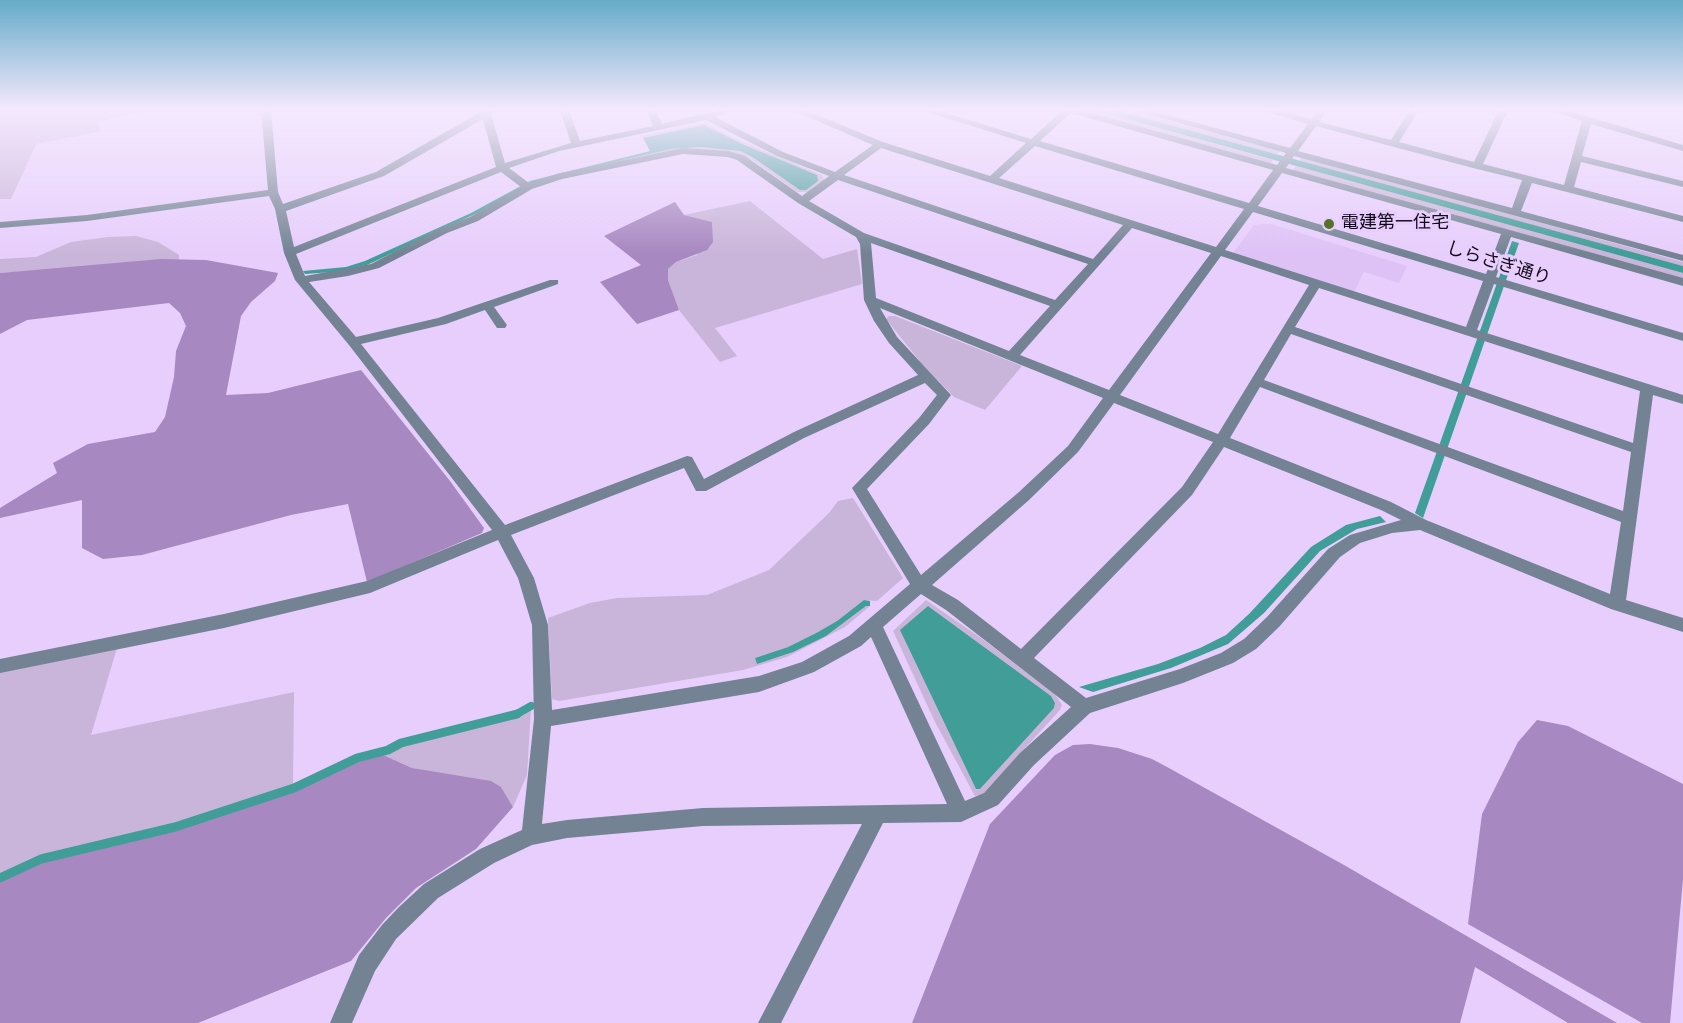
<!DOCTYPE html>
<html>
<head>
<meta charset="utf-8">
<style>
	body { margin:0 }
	canvas { display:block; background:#e7cefc }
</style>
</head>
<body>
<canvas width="1683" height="1023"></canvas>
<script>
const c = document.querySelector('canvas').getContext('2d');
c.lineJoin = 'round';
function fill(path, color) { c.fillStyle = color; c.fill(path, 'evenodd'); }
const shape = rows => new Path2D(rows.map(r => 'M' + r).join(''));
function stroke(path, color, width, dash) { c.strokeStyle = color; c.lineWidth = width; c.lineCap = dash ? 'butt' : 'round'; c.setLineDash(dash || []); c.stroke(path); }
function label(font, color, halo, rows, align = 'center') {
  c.font = font + ' Overpass,"Noto Sans JP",sans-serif'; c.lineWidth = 6; c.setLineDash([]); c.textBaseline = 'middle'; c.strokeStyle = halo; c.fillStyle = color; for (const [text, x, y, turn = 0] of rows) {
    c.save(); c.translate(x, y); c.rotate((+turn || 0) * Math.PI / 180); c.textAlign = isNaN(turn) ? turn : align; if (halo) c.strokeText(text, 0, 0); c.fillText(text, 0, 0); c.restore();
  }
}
const built = shape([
	[1264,224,1271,224,1407,266,1399,283,1364,272,1354,292,1233,253,1254,225]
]);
const green = shape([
	[4,110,149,110,127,114,97,123,102,131,36,144,11,199,0,199,0,116],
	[1078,110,1094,110,1273,160,1270,164],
	[1115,110,1128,110,1280,151,1277,155],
	[705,123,741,141,822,175,824,180,808,192,797,192,751,159,729,151,672,151,633,158,671,149,700,147,740,151,754,158,779,161,705,125,643,138,642,136],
	[1302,157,1683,262,1683,266,1299,161],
	[1296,166,1683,273,1683,279,1292,171],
	[750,201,823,259,857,249,862,284,715,328,737,356,720,362,679,310,668,280,668,269,676,262,697,255,711,222,684,215],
	[136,236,158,242,179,255,179,260,0,273,0,259,36,257,71,242,108,237],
	[889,316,895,316,1022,366,985,410,954,397,922,364,886,319],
	[853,498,903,578,877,601,864,600,837,621,818,632,788,647,755,658,757,663,826,636,866,606,870,606,845,627,787,657,743,670,559,701,552,699,548,618,590,603,617,598,707,595,769,570,829,513,838,501],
	[926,600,981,638,1055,694,1062,705,1060,710,983,794,975,796,935,722,893,631],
	[928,606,1051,696,1055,703,1054,708,980,789],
	[117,648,91,735,294,692,293,787,174,825,42,857,25,862,0,876,0,671],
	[531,708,527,775,513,807,501,787,412,768,381,754,410,742,513,719]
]);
const forest = shape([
	[675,202,684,215,712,222,713,242,707,250,676,262,668,269,668,280,679,310,637,324,600,282,641,265,604,236],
	[161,259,206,260,278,273,275,281,251,302,241,316,226,395,268,393,361,370,450,481,484,528,482,533,367,582,348,504,291,515,142,555,103,559,82,548,82,500,0,518,0,508,57,473,53,463,88,444,155,432,165,417,174,377,176,351,186,326,180,313,169,303,27,320,0,334,0,273],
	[1537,720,1568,726,1683,784,1683,879,1670,1023,1642,1023,1468,924,1482,814,1518,742],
	[1090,744,1118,748,1152,759,1167,767,1344,865,1617,1023,1568,1023,1475,967,1460,1023,912,1023,990,824,1055,755,1073,745],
	[381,754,412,768,491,781,501,787,513,807,476,849,416,888,386,918,351,961,198,1023,0,1023,0,880,33,863,180,827,293,791,355,761]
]);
const water = shape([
	[1094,110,1115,110,1683,266,1683,273],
	[704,125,747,146,817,175,818,181,806,190,800,190,754,158,740,151,700,147,671,149,558,175,367,265,332,272,305,274,303,271,346,267,365,261,471,213,530,181,650,151,643,138],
	[1512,241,1519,243,1423,518,1415,513],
	[1380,516,1386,522,1357,529,1320,551,1264,613,1228,644,1171,668,1093,692,1079,687,1158,664,1200,648,1226,635,1249,614,1311,547,1346,525],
	[864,600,870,601,870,606,866,606,826,636,793,652,757,664,755,658,788,647,818,632,837,621],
	[928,606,1051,696,1055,703,1054,708,980,789,976,789,900,630]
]);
const streamFar1 = shape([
	[515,715,531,706]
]);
const stream = shape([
	[0,878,41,859,175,827,294,788,357,758,388,750,401,743,517,714]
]);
const minor = shape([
	[261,110,271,110,278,192,283,204,376,172,484,110,496,110,491,114,505,163,571,143,560,110,569,110,580,141,653,126,647,110,656,110,662,124,718,110,733,110,715,117,783,152,835,172,873,145,792,110,805,110,883,142,990,176,1026,143,921,110,936,110,1031,139,1063,110,1081,110,1277,165,1286,153,1133,110,1149,110,1290,148,1308,124,1260,110,1277,110,1311,119,1318,110,1327,110,1319,122,1391,140,1410,110,1419,110,1399,142,1474,162,1499,110,1508,110,1483,164,1564,185,1582,121,1550,110,1566,110,1683,145,1683,151,1591,124,1582,156,1683,181,1683,187,1581,162,1574,187,1683,216,1683,222,1532,183,1521,211,1683,255,1683,261,1294,156,1286,168,1683,278,1683,286,1511,237,1496,277,1683,333,1683,341,1494,284,1477,330,1683,395,1683,404,1653,395,1626,600,1683,618,1683,632,1611,609,1420,530,1392,533,1360,543,1340,557,1279,627,1256,649,1233,663,1183,683,1090,713,1034,765,998,805,961,822,883,823,781,1023,758,1023,862,824,703,826,567,838,532,845,494,863,438,898,396,939,375,971,352,1023,330,1023,359,955,382,925,399,907,424,884,480,849,522,830,534,719,532,625,518,578,498,540,370,593,224,628,0,673,0,659,224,614,367,581,492,530,349,345,295,280,284,253,275,209,269,196,87,221,0,228,0,222,87,215,268,190,261,110],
	[1071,113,1273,170,1249,203,1040,141,1071,113],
	[483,119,496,167,294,247,286,211,384,176,483,119],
	[706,120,777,156,829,176,802,196,745,156,729,151,683,148,560,173,529,183,509,168,559,151,706,120],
	[1316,126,1473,168,1522,180,1512,208,1298,151,1316,126],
	[1035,146,1244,209,1216,247,999,178,1035,146],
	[881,148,1123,225,1093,259,844,175,881,148],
	[683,154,728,157,737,160,798,203,856,237,860,244,864,300,874,321,889,343,918,375,794,432,704,479,692,457,687,456,505,525,361,344,446,324,485,310,497,328,505,328,507,325,494,307,558,284,558,280,550,280,438,318,356,337,309,282,348,276,379,268,447,233,478,221,532,189,562,179,683,154],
	[501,172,521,187,470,217,439,229,371,264,305,276,296,254,501,172],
	[1282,173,1501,234,1486,274,1258,206,1282,173],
	[838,180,1088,264,1055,300,864,233,809,201,838,180],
	[1253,212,1483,281,1466,327,1225,250,1253,212],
	[1132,228,1211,253,1109,390,1020,355,1132,228],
	[871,243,1050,306,1009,351,876,298,871,243],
	[1221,256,1309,285,1218,434,1120,395,1221,256],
	[1319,288,1640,391,1633,443,1295,327,1319,288],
	[880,308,1103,398,1068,446,1019,492,921,575,867,489,929,424,951,395,897,337,880,308],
	[1291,334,1631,452,1623,511,1264,380,1291,334],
	[925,383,937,395,919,418,852,488,910,584,849,636,802,662,759,676,552,710,548,625,534,578,511,535,684,468,696,491,706,491,804,438,925,383],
	[1260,387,1621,522,1610,594,1426,520,1391,502,1230,438,1260,387],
	[1114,403,1213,442,1182,487,1021,649,958,600,932,585,1029,500,1078,452,1114,403],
	[1224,447,1381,510,1401,520,1350,535,1328,549,1267,617,1244,639,1221,653,1180,669,1086,698,1034,658,1192,495,1224,447],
	[921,594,946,610,1071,707,1020,753,984,793,965,801,883,627,921,594],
	[871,637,947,804,703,808,567,820,542,824,551,726,759,692,814,672,861,646,871,637]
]);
const markers = [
	[1329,224,6,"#53732a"]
];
const farPoinames = [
	["電建第一住宅",1341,224]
];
const farStreetnames = [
	["しらさぎ通り",1498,265,17]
];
fill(built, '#dec2f6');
fill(green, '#c9b5d9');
fill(forest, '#a788c0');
fill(water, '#409d97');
stroke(streamFar1, '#409d97', 8);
stroke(stream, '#409d97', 9);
fill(minor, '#738393');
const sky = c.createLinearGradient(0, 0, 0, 254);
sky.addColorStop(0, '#65abc8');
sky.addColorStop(0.43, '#f4e9fe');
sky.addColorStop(1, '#f4e9fe00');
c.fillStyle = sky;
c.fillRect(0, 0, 1683, 254);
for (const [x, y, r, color] of markers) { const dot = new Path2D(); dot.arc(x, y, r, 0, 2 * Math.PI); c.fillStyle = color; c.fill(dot); stroke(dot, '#e7cefc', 2); }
label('18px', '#120918', '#e7cefc', farPoinames, 'left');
label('18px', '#120918', '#e7cefc', farStreetnames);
</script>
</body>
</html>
